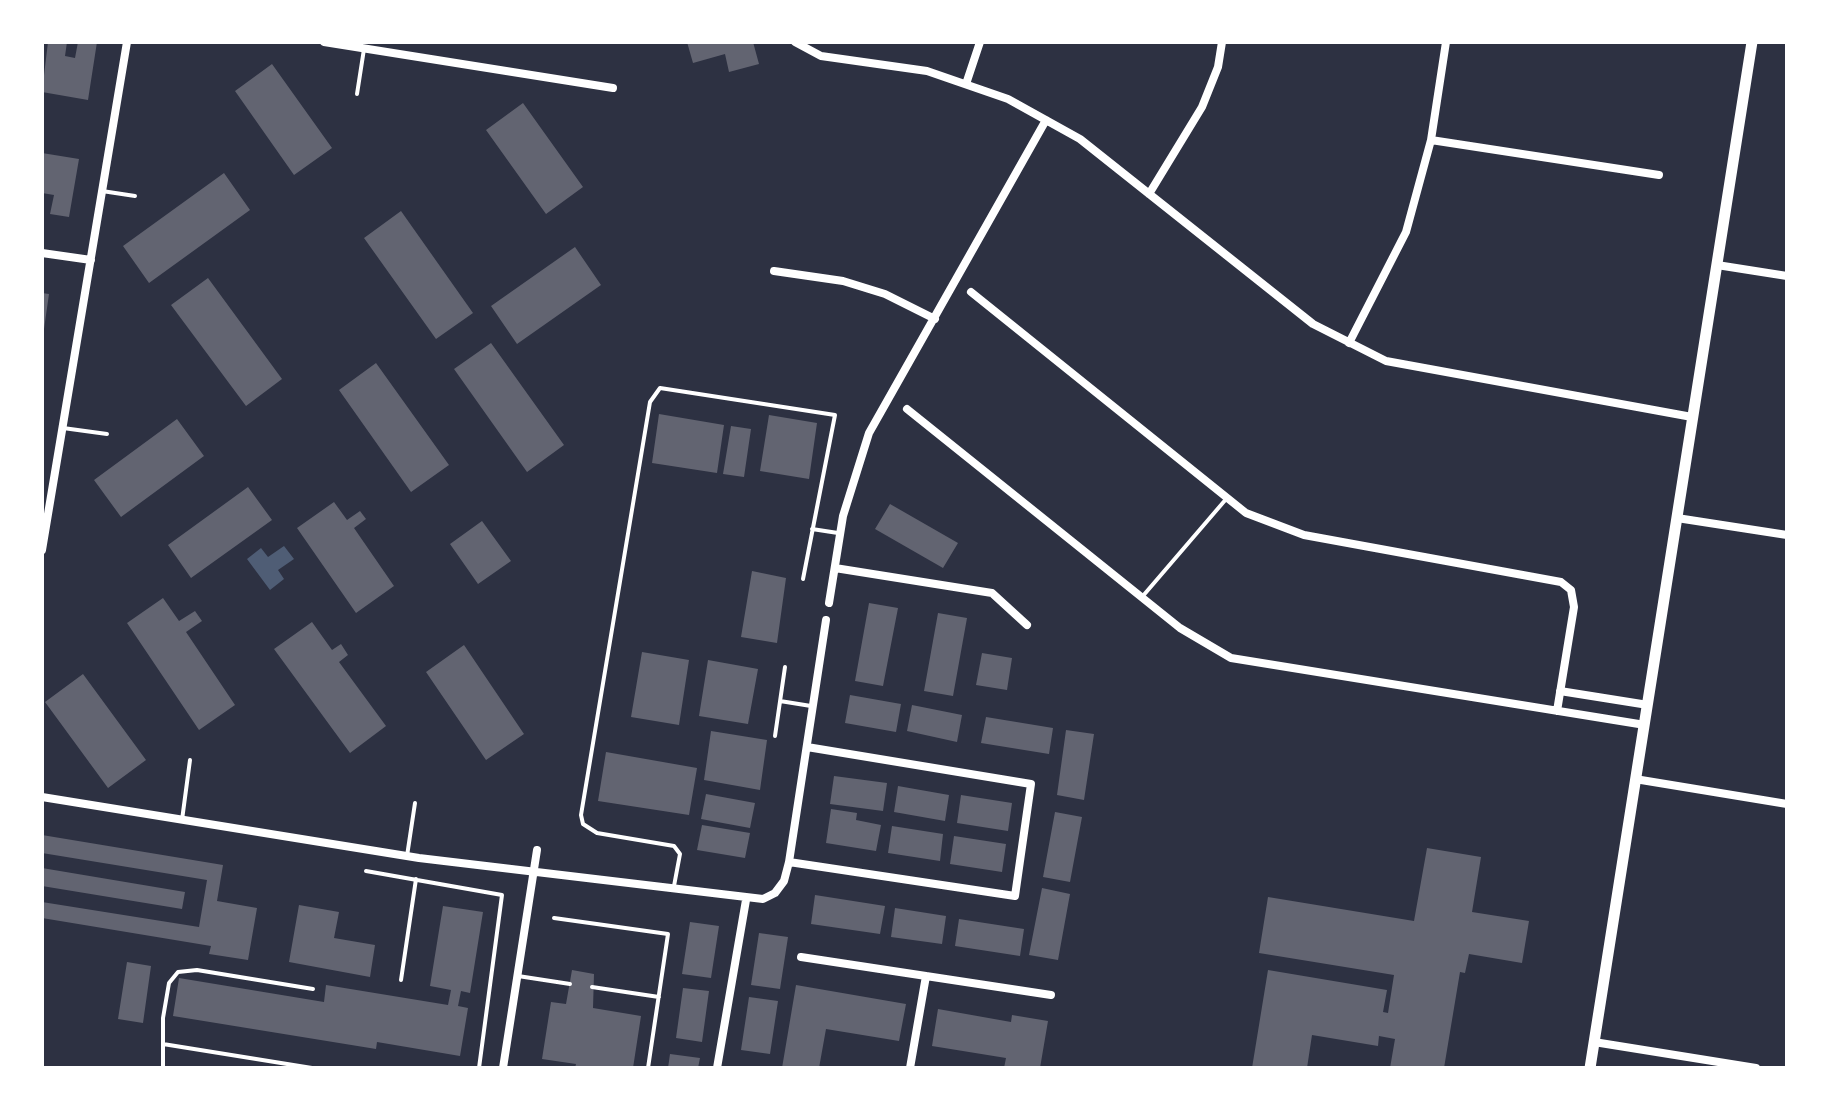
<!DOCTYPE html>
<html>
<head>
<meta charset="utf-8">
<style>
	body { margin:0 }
	#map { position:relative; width:1829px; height:1110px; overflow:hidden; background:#2d3142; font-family:"DejaVu Sans",sans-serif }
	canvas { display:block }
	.frame { position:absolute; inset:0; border:44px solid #fff; pointer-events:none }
</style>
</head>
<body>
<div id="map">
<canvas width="1829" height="1110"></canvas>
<div class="frame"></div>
</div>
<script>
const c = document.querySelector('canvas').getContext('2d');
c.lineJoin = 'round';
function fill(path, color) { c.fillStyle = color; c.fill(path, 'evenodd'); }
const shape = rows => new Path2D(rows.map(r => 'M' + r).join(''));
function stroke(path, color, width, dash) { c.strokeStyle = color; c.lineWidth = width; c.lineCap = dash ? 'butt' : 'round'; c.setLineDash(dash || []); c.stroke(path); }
const water = shape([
	[284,546,294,559,278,570,284,579,270,590,247,559,261,548,268,557]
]);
const building = shape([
	[48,42,67,42,65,56,75,58,78,42,97,42,88,100,42,92],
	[687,42,753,42,759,64,729,72,725,54,693,63],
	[272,64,332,148,294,175,235,91],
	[523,103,583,187,546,214,486,130],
	[42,153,79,159,69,217,50,214,54,195,42,193],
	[224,173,250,210,149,283,123,246],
	[401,211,473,313,436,339,364,238],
	[575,247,601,285,517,344,491,306],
	[208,278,282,379,246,406,171,305],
	[42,293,49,294,44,329,42,329],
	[491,343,564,445,527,472,454,369],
	[376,363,449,465,411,492,339,390],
	[659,414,724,425,717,473,652,463],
	[769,415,817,423,809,479,760,471],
	[177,419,204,456,121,517,94,480],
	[731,426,751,429,744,477,723,474],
	[248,487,272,520,191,578,168,545],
	[334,502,347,520,360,511,366,519,354,528,394,586,356,613,297,528],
	[890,504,958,543,943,568,875,529],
	[482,521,511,561,478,584,450,544],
	[752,571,786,578,777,643,741,637],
	[163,598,179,621,195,611,202,621,186,632,235,705,199,730,127,623],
	[869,603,898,608,883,686,855,681],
	[938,613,967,618,953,696,924,691],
	[312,622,332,650,341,644,348,655,339,662,386,726,350,753,274,649],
	[464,645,524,734,486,760,426,672],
	[642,652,689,660,679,725,631,717],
	[982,653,1012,658,1007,690,976,685],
	[708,660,758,669,748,724,699,716],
	[83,674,146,760,108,788,45,702],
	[850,695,901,704,896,732,845,723],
	[912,705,962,715,957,742,907,731],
	[986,717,1053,728,1049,754,981,743],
	[1066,730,1094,734,1084,800,1057,795],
	[711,731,767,740,760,790,704,780],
	[606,752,697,768,689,815,598,801],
	[834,776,887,783,883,811,830,804],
	[898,786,949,795,945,821,894,812],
	[706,794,755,803,750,828,701,819],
	[961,795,1012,803,1008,831,957,823],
	[831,809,857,813,856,820,881,825,876,851,826,843],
	[1055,812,1082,817,1070,882,1043,877],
	[702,825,750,833,745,858,697,850],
	[892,826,943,834,940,861,888,853],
	[42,835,223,865,217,901,257,908,248,960,209,954,211,946,42,918,42,902,199,927,207,880,42,853],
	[954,836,1006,844,1002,872,950,864],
	[1427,848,1481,857,1472,912,1529,921,1522,963,1469,954,1465,973,1460,972,1444,1068,1390,1068,1395,1039,1379,1036,1378,1046,1312,1035,1307,1068,1252,1068,1268,970,1387,990,1383,1012,1388,1013,1394,975,1259,953,1268,897,1414,921],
	[42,868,185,892,182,909,42,886],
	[1042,888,1070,894,1058,960,1029,955],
	[815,895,885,906,880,934,811,924],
	[299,905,339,912,334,938,375,945,370,977,289,962],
	[443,906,483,912,470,993,461,991,458,1006,468,1008,460,1056,377,1042,376,1049,173,1016,179,978,324,1002,326,985,448,1005,451,990,430,986],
	[895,908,946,916,942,944,891,937],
	[959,919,1024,929,1020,956,955,946],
	[690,922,719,926,711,978,682,974],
	[759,933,788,937,780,989,751,985],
	[127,962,151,966,143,1023,118,1019],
	[572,970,594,974,593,1008,641,1016,633,1068,575,1068,576,1064,542,1059,551,1002,566,1004],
	[796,985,906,1004,899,1041,826,1029,819,1068,782,1068],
	[683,988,709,991,702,1042,676,1038],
	[749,997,778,1001,770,1054,741,1050],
	[938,1009,1011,1022,1012,1015,1048,1021,1040,1068,1004,1068,1006,1058,932,1046],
	[670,1054,700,1058,698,1068,668,1068]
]);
const service = shape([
	[357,94,364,49],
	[102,191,135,196],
	[63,428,107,434],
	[812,529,838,533],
	[1142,597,1227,498],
	[780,701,811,706],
	[775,736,785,667],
	[182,820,190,760],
	[407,856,415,803],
	[366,871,502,895,479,1068],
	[674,886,680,854,674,846,597,833,583,824,581,815,650,402,660,388,835,415,803,579],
	[554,918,668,934,648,1068],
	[518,976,570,984],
	[401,980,416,879],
	[592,987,659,997],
	[163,1044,312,1068],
	[163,1068,163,1018,169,983,178,972,197,970,313,989]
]);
const minor = shape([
	[324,42,613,88],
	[795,42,821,56,927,71,1008,99,1080,139,1313,324,1386,361,1692,417],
	[966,84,980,42],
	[1431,140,1659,175],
	[1149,194,1202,107,1218,67,1222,42],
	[42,253,91,260],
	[1717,265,1787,276],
	[774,271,843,281,885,294,935,319],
	[971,292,1246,513,1304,535,1561,582,1571,590,1574,607,1557,711],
	[1349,343,1406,232,1431,140,1446,42],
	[907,409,1180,628,1231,658,1645,725],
	[1677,518,1787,535],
	[42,550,127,42],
	[835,568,992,593,1027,625],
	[829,603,843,516,869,433,1046,120],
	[1560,691,1648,705],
	[1635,779,1787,804],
	[42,797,419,858,763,899,775,893,784,881,789,862,826,620],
	[789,862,1015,896,1031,784,807,747],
	[801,957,1051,995],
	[1594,1042,1756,1068],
	[503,1068,537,850],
	[717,1068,746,900],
	[910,1068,926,976]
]);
const tertiary = shape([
	[1590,1068,1752,42]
]);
fill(water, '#4f5d75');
fill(building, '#626471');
stroke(service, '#fff', 4);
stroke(minor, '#fff', 8);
stroke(tertiary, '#fff', 11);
</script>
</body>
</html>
